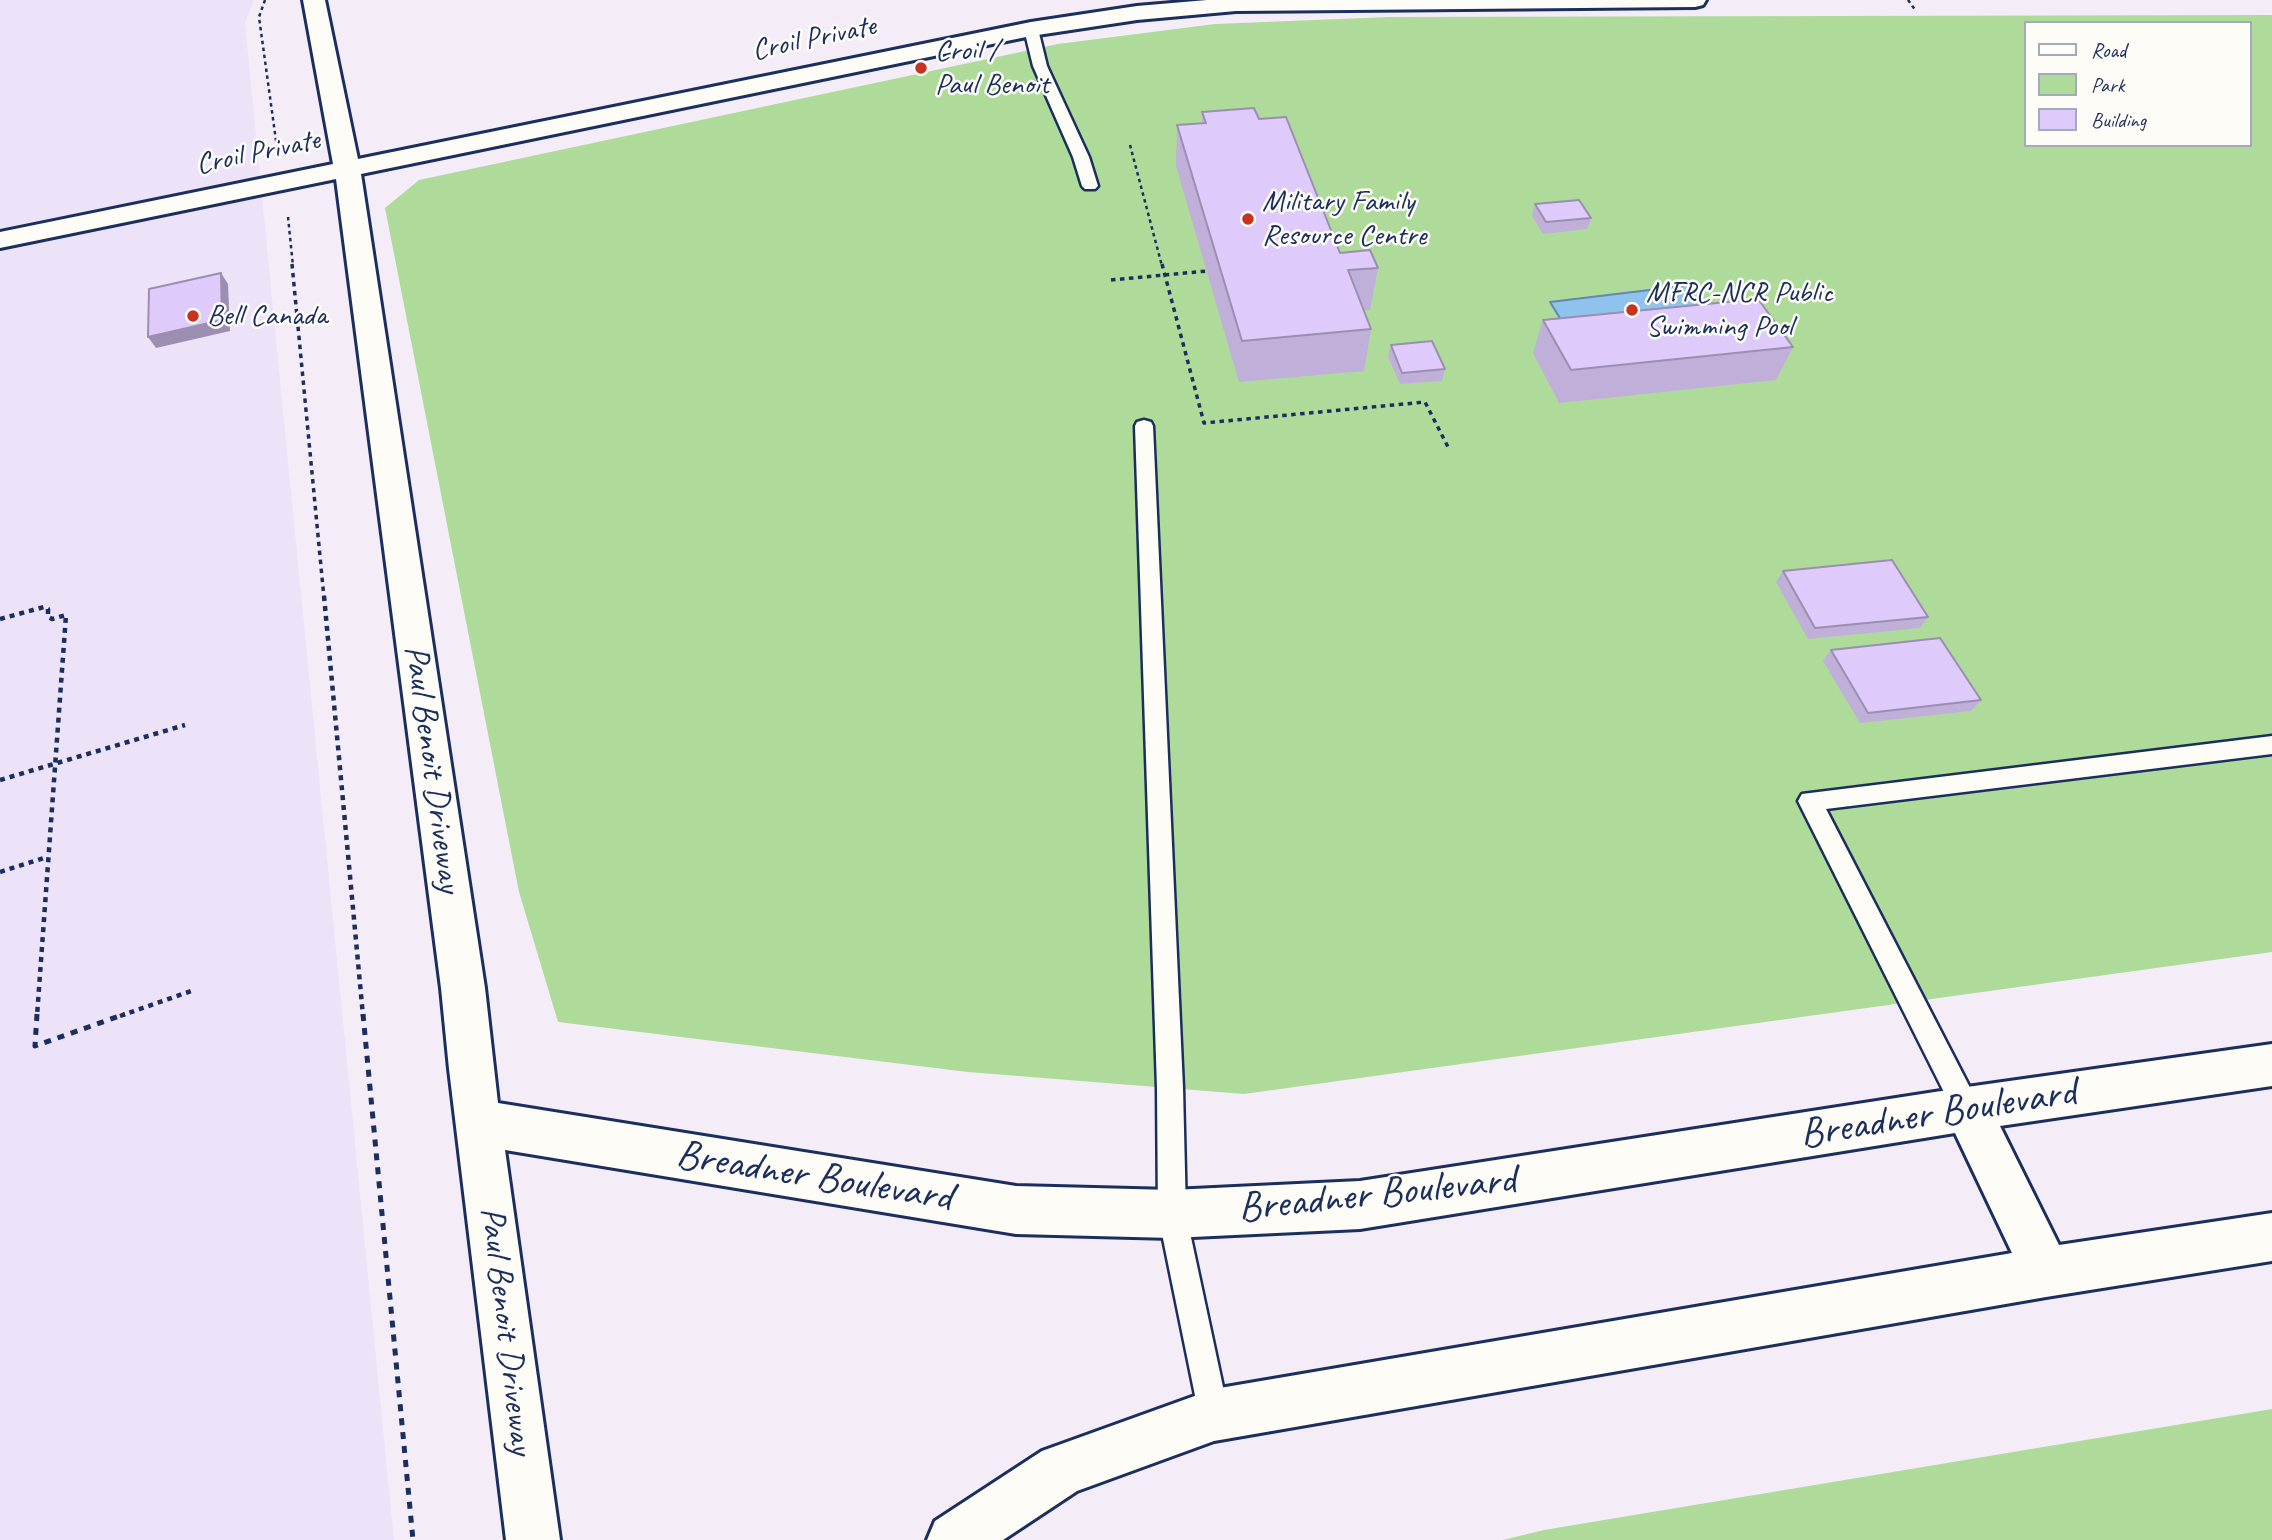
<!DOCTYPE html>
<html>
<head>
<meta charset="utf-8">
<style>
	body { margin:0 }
	#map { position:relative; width:2272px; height:1540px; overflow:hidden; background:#f4edf8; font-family:Caveat,sans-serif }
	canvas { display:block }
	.legend { position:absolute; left:2024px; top:21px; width:228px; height:126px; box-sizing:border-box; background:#fdfcf7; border:2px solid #a3aaba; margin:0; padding:9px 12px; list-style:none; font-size:21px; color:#1b2f5e }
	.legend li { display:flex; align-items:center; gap:14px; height:35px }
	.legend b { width:35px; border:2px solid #a3aaba }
</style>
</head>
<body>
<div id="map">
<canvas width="2272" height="1540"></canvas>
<ul class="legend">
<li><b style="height:9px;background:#fdfcf7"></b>Road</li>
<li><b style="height:19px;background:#aedb99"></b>Park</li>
<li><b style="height:19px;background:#decbfc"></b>Building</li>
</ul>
</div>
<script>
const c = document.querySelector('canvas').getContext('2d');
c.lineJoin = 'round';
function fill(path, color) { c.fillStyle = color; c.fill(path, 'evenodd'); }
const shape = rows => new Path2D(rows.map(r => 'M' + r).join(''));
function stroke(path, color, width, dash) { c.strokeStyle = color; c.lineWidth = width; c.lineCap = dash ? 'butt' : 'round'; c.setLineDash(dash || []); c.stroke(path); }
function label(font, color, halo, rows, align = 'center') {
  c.font = font + ' Caveat,sans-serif'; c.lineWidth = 5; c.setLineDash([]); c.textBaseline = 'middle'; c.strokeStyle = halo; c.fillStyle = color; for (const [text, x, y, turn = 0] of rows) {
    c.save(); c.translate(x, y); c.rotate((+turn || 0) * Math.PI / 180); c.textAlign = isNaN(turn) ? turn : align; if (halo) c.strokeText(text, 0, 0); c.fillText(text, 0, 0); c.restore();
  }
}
const built = shape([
	[0,0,254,0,245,23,394,1540,0,1540]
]);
const green = shape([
	[2272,15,2272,952,1244,1094,968,1072,558,1022,519,892,385,208,419,180,1058,44,1215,24,1388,17],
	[2025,23,2249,23,2249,145,2025,145],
	[2272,1409,2272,1540,1503,1540,1544,1530]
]);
const water = shape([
	[1691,285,1716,318,1571,336,1550,302,1691,285]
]);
const pathFar3 = shape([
	[265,0,259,17,277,148],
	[1908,0,1916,11],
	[1130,145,1162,266],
	[288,217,293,266]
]);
const pathFar2 = shape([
	[292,264,324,598],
	[1162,264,1204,423,1425,402,1448,447],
	[1111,280,1207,271]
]);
const pathFar1 = shape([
	[324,596,363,1016],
	[0,619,44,607,48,609,48,617,52,619,66,615,37,1016],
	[0,780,185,725],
	[0,872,47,857],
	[120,1016,194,990]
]);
const path = shape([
	[37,1014,35,1046,125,1014],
	[363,1014,413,1540]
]);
const service = shape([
	[1031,25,1038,29,1047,66,1089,157,1098,186,1095,189,1085,189,1082,186,1073,157,1033,66,1024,29,1031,25],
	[1144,420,1151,422,1153,426,1183,1088,1186,1214,1229,1415,1225,1426,1214,1430,1203,1426,1199,1415,1158,1214,1157,1088,1135,426,1137,422,1144,420],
	[2272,736,2272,754,1826,809,1981,1109,1977,1118,1967,1122,1957,1118,1798,801,1802,794,2272,736]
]);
const minor = shape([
	[303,0,325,0,358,159,1031,22,1137,6,1207,0,1706,0,1703,5,1695,7,1236,11,1137,20,1031,36,361,174,485,988,498,1103,1016,1186,1172,1190,1360,1181,1967,1087,2272,1044,2272,1086,2000,1126,2059,1245,2272,1213,2272,1261,2046,1297,1214,1441,1077,1491,1003,1540,927,1540,935,1521,1042,1451,1214,1389,2012,1253,1955,1133,1360,1229,1172,1238,1016,1234,505,1150,560,1540,506,1540,449,1069,441,988,336,179,0,248,0,232,333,164,303,0]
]);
const wall = shape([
	[1202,112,1259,119,1340,253,1378,268,1370,310,1363,310,1371,329,1364,371,1239,382,1176,166,1177,125,1202,124],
	[1535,204,1591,218,1587,229,1543,234,1532,216],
	[1543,320,1793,347,1776,380,1559,403,1533,353],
	[1391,345,1445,369,1442,381,1400,384,1388,357],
	[1783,571,1928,617,1920,628,1808,639,1776,582],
	[1831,650,1981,700,1971,711,1860,723,1823,661]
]);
const shadedWall = shape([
	[221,273,228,284,230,331,156,348,148,337]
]);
const building = shape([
	[1254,108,1259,119,1286,117,1340,253,1370,250,1378,268,1348,270,1371,329,1242,341,1177,125,1206,123,1202,112,1254,108],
	[1579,200,1591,218,1546,222,1535,204,1579,200],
	[221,273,222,320,148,337,149,289,221,273],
	[1758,299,1793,347,1571,370,1543,320,1758,299],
	[1432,341,1445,369,1402,373,1391,345,1432,341],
	[1892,560,1928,617,1815,628,1783,571,1892,560],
	[1940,638,1981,700,1868,713,1831,650,1940,638]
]);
const markers = [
	[921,68,7,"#c8321e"],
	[1248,219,7,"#c8321e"],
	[1632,310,7,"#c8321e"],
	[193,316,7,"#c8321e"]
];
const farStreetnames = [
	["Croil Private",814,39,-12],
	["Croil Private",258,153,-12]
];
const farPoinames = [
	["Croil /",935,51],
	["Paul Benoit",935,85],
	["Military Family",1262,202],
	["Resource Centre",1262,236],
	["MFRC-NCR Public",1646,293],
	["Swimming Pool",1646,327],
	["Bell Canada",207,316]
];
const streetNames = [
	["Paul Benoit Driveway",432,769,82],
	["Paul Benoit Driveway",506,1331,83]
];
const nearStreetnames = [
	["Breadner Boulevard",1938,1114,-9],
	["Breadner Boulevard",814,1177,9],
	["Breadner Boulevard",1377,1195,-6]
];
fill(built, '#ede3f9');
fill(green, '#aedb99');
fill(water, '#8fc2ec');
stroke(water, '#6187b3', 2);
stroke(service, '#1b2f5e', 5);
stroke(minor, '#1b2f5e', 6);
stroke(pathFar3, '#1b2f5e', 2.5, [3.5, 3.5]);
stroke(pathFar2, '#1b2f5e', 3.5, [4.5, 4.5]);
stroke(pathFar1, '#1b2f5e', 4.5, [5, 5]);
stroke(path, '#1b2f5e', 5, [7, 7]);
fill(service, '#fdfcf7');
fill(minor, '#fdfcf7');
fill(wall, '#bfafd9');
fill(shadedWall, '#9b8eb0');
fill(building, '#decbfc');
stroke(building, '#9b8eb0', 2);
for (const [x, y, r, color] of markers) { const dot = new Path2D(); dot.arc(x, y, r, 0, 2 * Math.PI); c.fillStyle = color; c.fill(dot); stroke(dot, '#fdfcf7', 2.5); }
label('30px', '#1b2f5e', '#fdfcf7', farStreetnames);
label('30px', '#1b2f5e', '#fdfcf7', farPoinames, 'left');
label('35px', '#1b2f5e', '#fdfcf7', streetNames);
label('42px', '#1b2f5e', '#fdfcf7', nearStreetnames);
</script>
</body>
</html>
